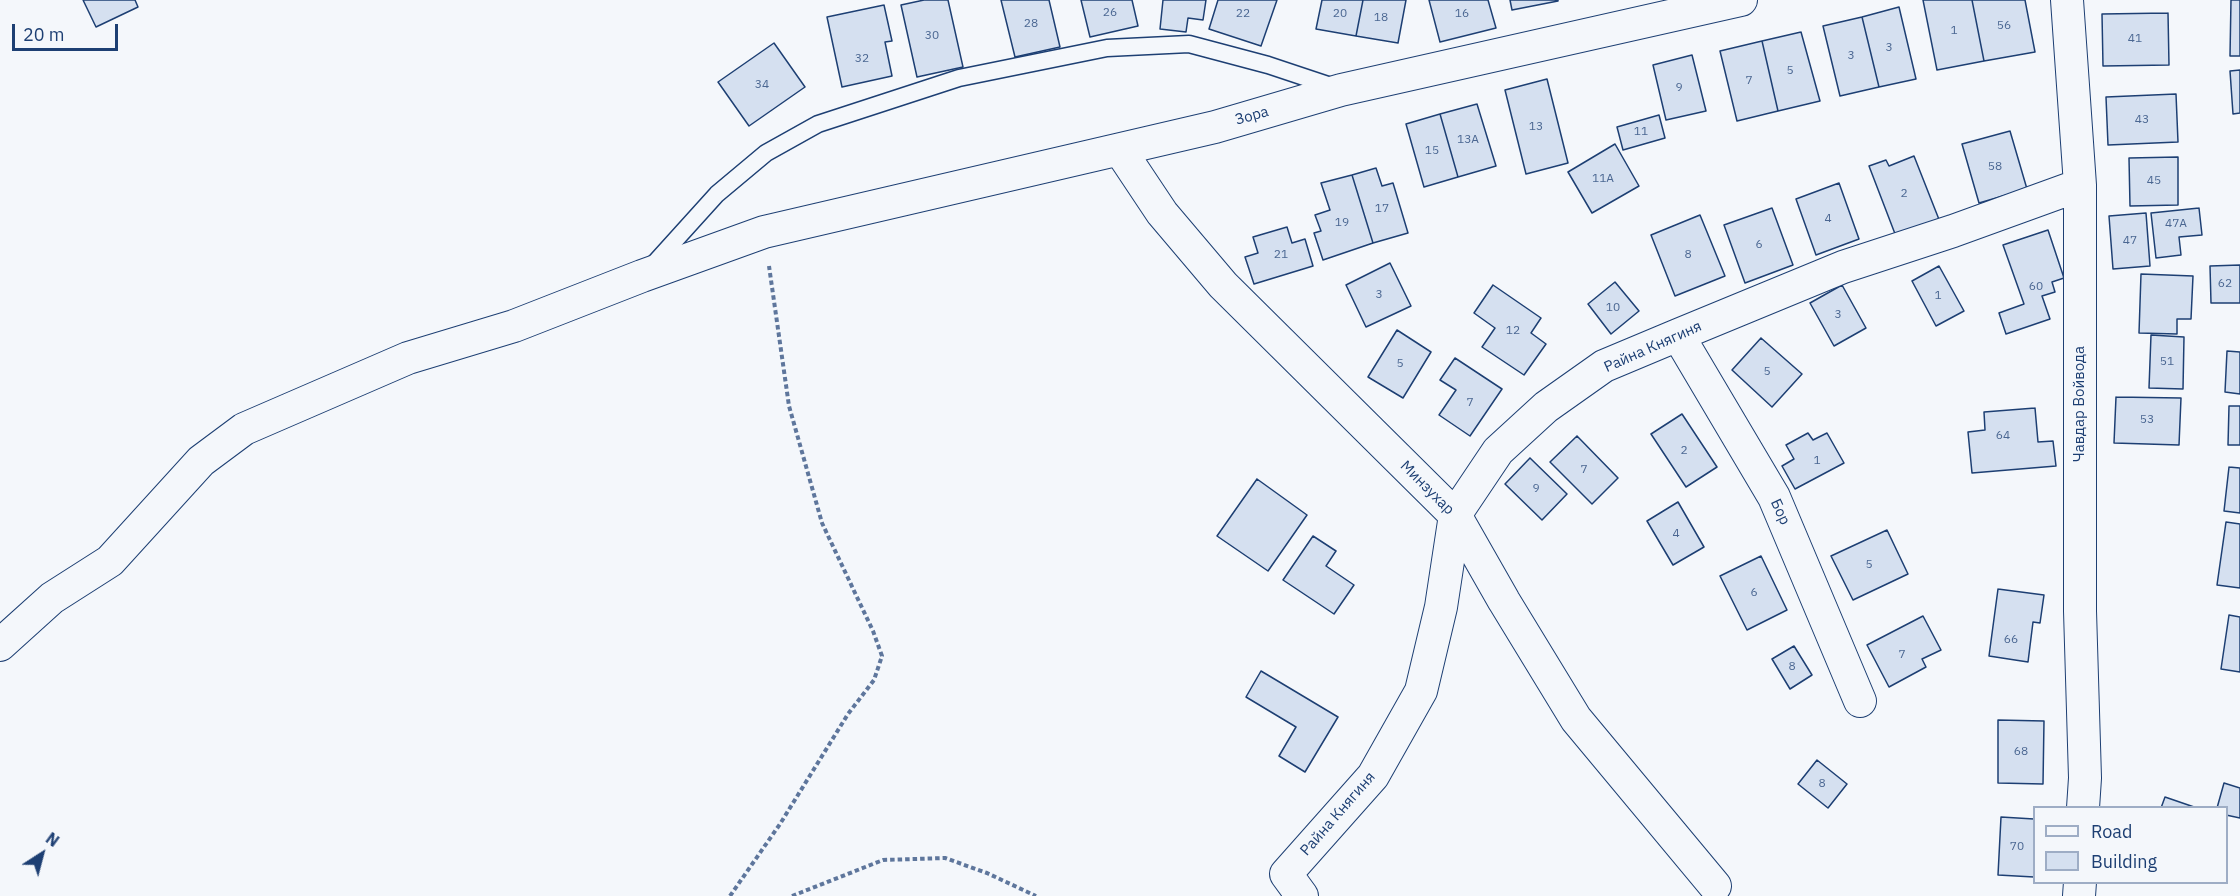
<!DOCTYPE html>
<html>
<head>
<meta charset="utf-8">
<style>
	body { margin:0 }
	#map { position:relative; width:2240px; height:896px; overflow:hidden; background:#f4f7fb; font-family:"IBM Plex Sans",sans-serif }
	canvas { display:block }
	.legend { position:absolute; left:2033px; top:806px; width:195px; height:78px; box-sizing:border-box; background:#f4f7fb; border:2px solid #9eadc5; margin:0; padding:8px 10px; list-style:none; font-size:18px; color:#1d3f73 }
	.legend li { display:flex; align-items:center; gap:12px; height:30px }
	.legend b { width:30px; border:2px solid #9eadc5 }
	.north { position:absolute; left:12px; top:824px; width:60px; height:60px; -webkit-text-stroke:4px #f4f7fb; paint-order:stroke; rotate:36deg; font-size:16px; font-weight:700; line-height:24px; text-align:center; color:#1d3f73 }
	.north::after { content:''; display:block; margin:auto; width:21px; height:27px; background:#1d3f73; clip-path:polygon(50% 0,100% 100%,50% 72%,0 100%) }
	.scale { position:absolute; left:12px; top:24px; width:106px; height:27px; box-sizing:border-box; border:3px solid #1d3f73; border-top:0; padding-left:8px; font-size:18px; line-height:21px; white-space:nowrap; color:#1d3f73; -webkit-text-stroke:4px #f4f7fb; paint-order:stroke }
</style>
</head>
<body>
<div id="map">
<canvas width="2240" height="896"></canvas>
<ul class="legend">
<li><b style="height:8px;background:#f4f7fb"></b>Road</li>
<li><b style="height:16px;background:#d5e0f0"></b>Building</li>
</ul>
<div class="north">N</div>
<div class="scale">20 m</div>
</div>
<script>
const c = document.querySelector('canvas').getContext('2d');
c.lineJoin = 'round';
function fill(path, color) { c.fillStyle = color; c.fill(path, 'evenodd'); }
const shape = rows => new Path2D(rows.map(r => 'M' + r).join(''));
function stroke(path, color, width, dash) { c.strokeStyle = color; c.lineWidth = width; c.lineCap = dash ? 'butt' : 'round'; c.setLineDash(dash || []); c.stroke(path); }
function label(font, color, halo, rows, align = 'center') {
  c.font = font + ' "IBM Plex Sans",sans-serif'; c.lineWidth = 4.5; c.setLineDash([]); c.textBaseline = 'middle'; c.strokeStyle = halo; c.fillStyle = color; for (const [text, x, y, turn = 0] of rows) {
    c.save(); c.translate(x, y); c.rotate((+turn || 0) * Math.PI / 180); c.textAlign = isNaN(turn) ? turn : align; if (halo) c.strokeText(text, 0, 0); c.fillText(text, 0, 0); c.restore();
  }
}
const building = shape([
	[83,0,135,0,138,7,96,27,83,0],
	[924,0,948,0,963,67,917,77,901,5,924,0],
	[1001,0,1049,0,1060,47,1015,57,1001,0],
	[1081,0,1132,0,1138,26,1090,37,1081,0],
	[1163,0,1206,0,1203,20,1188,18,1186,32,1160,29,1163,0],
	[1218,0,1277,0,1261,46,1209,29,1218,0],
	[1322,0,1363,0,1356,36,1316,29,1322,0],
	[1363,0,1406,0,1398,43,1356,36,1363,0],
	[1429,0,1488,0,1496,28,1440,42,1429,0],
	[1510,0,1558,0,1558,1,1512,10,1510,0],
	[1923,0,1972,0,1984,61,1937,70,1923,0],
	[1972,0,2025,0,2035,52,1984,61,1972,0],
	[2231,0,2240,0,2240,56,2230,56,2231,0],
	[884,5,892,41,885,42,892,76,842,87,827,17,884,5],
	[1899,7,1916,79,1879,87,1862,17,1899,7],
	[2168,13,2169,65,2103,66,2102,14,2168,13],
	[1862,17,1879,87,1840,96,1823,26,1862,17],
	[1801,32,1820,101,1778,111,1762,41,1801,32],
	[1762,41,1778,111,1737,121,1720,51,1762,41],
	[774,43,805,87,749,126,718,82,774,43],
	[1692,55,1706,111,1666,120,1653,65,1692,55],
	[2240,70,2240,113,2233,114,2230,71,2240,70],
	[1547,79,1568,163,1526,174,1505,90,1547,79],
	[2176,94,2178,142,2108,145,2106,97,2176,94],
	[1477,104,1496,166,1458,177,1440,114,1477,104],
	[1440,114,1458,177,1424,187,1406,124,1440,114],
	[1659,115,1665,138,1623,150,1617,127,1659,115],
	[2010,131,2027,189,1979,203,1962,144,2010,131],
	[1615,144,1639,186,1592,213,1568,172,1615,144],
	[1914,156,1940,222,1897,239,1869,166,1886,160,1889,166,1914,156],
	[2178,157,2178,205,2130,206,2129,158,2178,157],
	[1376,168,1382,186,1393,183,1408,233,1373,243,1352,175,1376,168],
	[1352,175,1373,243,1323,260,1314,233,1321,231,1315,215,1330,210,1321,183,1352,175],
	[1839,183,1859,239,1816,255,1796,199,1839,183],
	[1772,208,1793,265,1745,283,1724,225,1772,208],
	[2199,208,2202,235,2179,237,2181,255,2156,258,2151,213,2199,208],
	[2146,213,2150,266,2113,269,2109,216,2146,213],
	[1700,215,1725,276,1675,296,1651,235,1700,215],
	[1287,227,1292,243,1305,239,1313,266,1254,284,1245,257,1258,253,1253,237,1287,227],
	[2048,230,2064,278,2052,282,2055,292,2042,296,2050,319,2006,334,1999,313,2024,304,2003,245,2048,230],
	[1390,263,1411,306,1366,327,1346,285,1390,263],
	[2240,265,2240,303,2211,303,2210,266,2240,265],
	[1939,266,1964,311,1936,326,1912,281,1939,266],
	[2141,274,2193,276,2191,319,2177,319,2177,334,2139,333,2141,274],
	[1615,282,1639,311,1611,334,1588,304,1615,282],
	[1493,285,1541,318,1531,333,1546,344,1524,375,1482,347,1495,328,1474,313,1493,285],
	[1842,285,1866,328,1834,346,1810,303,1842,285],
	[1397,330,1431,352,1403,398,1368,377,1397,330],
	[2151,335,2184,337,2183,389,2149,388,2151,335],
	[1761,338,1802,374,1772,407,1732,370,1761,338],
	[2227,351,2240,352,2240,394,2225,392,2227,351],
	[1455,358,1502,389,1470,436,1439,415,1456,390,1440,380,1455,358],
	[2116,397,2181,398,2179,445,2114,443,2116,397],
	[2229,406,2240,406,2240,445,2228,445,2229,406],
	[2035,408,2038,442,2053,441,2056,466,1972,473,1968,432,1985,430,1984,412,2035,408],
	[1682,414,1717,467,1686,487,1651,434,1682,414],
	[1808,433,1813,440,1827,433,1844,463,1795,489,1782,466,1794,459,1786,445,1808,433],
	[1577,436,1618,478,1592,504,1550,462,1577,436],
	[1530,458,1567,494,1542,520,1505,484,1530,458],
	[2229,467,2240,468,2240,513,2224,511,2229,467],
	[1257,479,1307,515,1268,571,1217,536,1257,479],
	[1678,502,1704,547,1673,565,1647,521,1678,502],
	[2226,522,2240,524,2240,588,2217,585,2226,522],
	[1887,530,1908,574,1853,600,1831,556,1887,530],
	[1313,536,1336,551,1326,566,1354,585,1334,614,1283,580,1313,536],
	[1761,556,1787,610,1747,630,1720,576,1761,556],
	[1998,589,2044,595,2040,623,2033,622,2028,662,1989,656,1998,589],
	[2229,615,2240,617,2240,672,2221,669,2229,615],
	[1923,616,1941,650,1922,659,1926,667,1889,687,1867,645,1923,616],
	[1794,646,1812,675,1790,689,1772,659,1794,646],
	[1261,671,1338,717,1305,772,1279,756,1296,727,1246,697,1261,671],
	[1998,720,2044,721,2043,784,1998,783,1998,720],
	[1817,760,1847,784,1828,808,1798,784,1817,760],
	[2224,783,2240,788,2240,818,2226,815,2226,808,2217,808,2224,783],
	[2165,797,2197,808,2161,808,2165,797],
	[2001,817,2034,819,2034,877,1998,875,2001,817]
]);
const path = shape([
	[730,896,780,824,848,714,874,680,882,656,873,631,822,523,789,406,769,266],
	[792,896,883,860,945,858,987,873,1036,896]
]);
const lane = shape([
	[651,267,717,194,766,153,818,124,959,78,1107,48,1189,44,1268,65,1337,88]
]);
const street = shape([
	[2067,0,2080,185,2080,611,2085,778,2083,808],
	[1120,150,1162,213,1223,285,1455,515,1504,601,1576,719,1715,886],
	[1678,335,1774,497,1860,701],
	[0,645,52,598,110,561,201,461,244,429,408,358,514,326,642,276,764,232,1215,127,1341,90,1741,0],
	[1302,896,1286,874,1373,776,1421,691,1441,607,1455,515,1498,451,1546,407,1604,366,1678,335,1843,267,1953,231,2080,185],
	[2079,896,2080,882]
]);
const numberNames = [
	["26",1110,13],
	["22",1243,14],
	["20",1340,14],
	["16",1462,14],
	["18",1381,18],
	["28",1031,24],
	["56",2004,26],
	["1",1954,31],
	["30",932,36],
	["41",2135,39],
	["3",1889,48],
	["3",1851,56],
	["32",862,59],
	["5",1790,71],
	["7",1749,81],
	["34",762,85],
	["9",1679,88],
	["43",2142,120],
	["13",1536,127],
	["11",1641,132],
	["13А",1468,140],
	["15",1432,151],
	["58",1995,167],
	["11А",1603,179],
	["45",2154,181],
	["2",1904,194],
	["17",1382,209],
	["4",1828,219],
	["19",1342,223],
	["47А",2176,224],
	["47",2130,241],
	["6",1759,245],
	["21",1281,255],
	["8",1688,255],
	["62",2225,284],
	["60",2036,287],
	["3",1379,295],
	["1",1938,296],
	["10",1613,308],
	["3",1838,315],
	["12",1513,331],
	["51",2167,362],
	["5",1400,364],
	["5",1767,372],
	["7",1470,403],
	["53",2147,420],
	["64",2003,436],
	["2",1684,451],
	["1",1817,461],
	["7",1584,470],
	["9",1536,489],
	["4",1676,534],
	["5",1869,565],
	["6",1754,593],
	["66",2011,640],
	["7",1902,655],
	["8",1792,667],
	["68",2021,752],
	["8",1822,784],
	["70",2017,847]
];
const streetNames = [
	["Зора",1252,116,-16],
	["Райна Княгиня",1653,347,-24],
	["Чавдар Войвода",2080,404,-90],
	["Минзухар",1427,488,45],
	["Бор",1780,512,65],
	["Райна Княгиня",1338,814,-49]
];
fill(building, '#d5e0f0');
stroke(building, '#1d3f73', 1.5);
stroke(lane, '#1d3f73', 19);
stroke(street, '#1d3f73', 34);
stroke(path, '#5e769c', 4, [4.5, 3]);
stroke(lane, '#f4f7fb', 16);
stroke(street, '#f4f7fb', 32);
label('12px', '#4b6792', null, numberNames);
label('15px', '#1d3f73', '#f4f7fb', streetNames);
</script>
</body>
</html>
